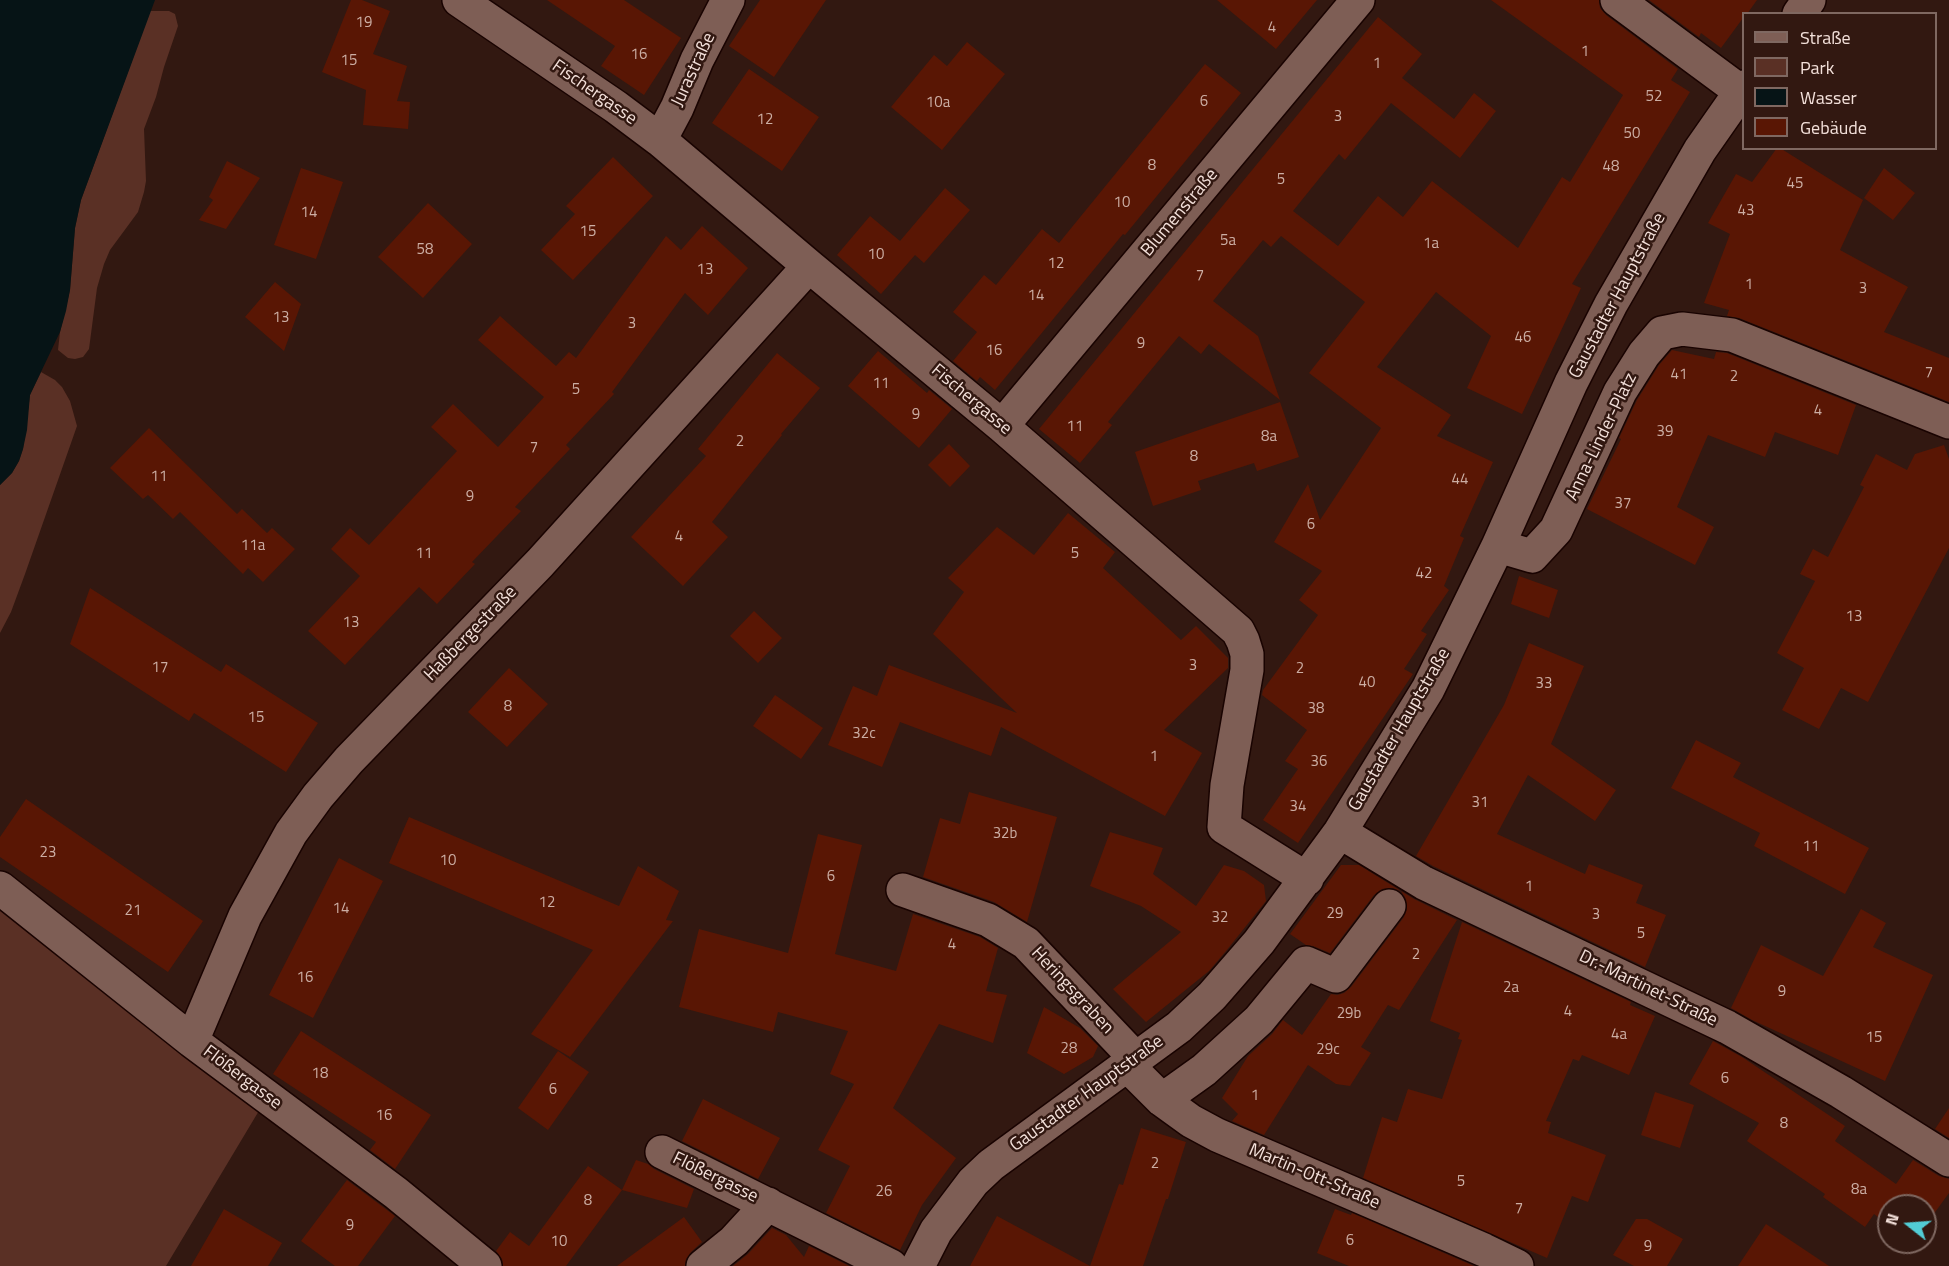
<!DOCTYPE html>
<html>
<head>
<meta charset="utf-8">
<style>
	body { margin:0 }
	#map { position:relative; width:1949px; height:1266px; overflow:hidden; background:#321811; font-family:"Titillium Web",sans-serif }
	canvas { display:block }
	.legend { position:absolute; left:1742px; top:12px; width:195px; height:138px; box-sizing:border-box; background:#321811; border:2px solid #7f6861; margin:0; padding:8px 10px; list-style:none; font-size:18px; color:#f3e0da }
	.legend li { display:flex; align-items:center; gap:12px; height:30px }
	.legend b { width:30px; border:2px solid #7f6861 }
	.north { position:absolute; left:1877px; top:1194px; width:60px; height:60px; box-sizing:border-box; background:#321811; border:2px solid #7f6861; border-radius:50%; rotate:287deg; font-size:16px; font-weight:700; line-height:24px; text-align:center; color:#f3e0da }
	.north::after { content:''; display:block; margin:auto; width:21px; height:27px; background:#52ccd5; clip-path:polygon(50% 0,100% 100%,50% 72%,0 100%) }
</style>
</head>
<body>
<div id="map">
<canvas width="1949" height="1266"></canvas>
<ul class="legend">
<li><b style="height:8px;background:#7e5e55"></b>Straße</li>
<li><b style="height:16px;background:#5a3025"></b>Park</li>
<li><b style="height:16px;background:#061416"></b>Wasser</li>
<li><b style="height:16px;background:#591604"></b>Gebäude</li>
</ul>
<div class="north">N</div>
</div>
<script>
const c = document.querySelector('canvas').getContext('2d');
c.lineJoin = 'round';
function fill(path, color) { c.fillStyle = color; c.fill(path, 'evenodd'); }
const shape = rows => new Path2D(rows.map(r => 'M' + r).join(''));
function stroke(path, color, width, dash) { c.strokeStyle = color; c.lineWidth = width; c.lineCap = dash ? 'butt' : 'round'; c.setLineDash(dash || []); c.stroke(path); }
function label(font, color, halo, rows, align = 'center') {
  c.font = font + ' "Titillium Web",sans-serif'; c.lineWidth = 5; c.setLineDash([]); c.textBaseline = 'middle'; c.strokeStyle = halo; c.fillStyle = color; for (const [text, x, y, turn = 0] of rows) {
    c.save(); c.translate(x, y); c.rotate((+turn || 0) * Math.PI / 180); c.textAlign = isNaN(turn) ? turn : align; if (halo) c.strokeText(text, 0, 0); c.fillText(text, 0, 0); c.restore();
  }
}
const green = shape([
	[150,11,169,11,175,14,178,26,164,67,156,97,144,129,146,181,144,192,138,212,110,250,104,264,97,288,89,349,83,357,75,359,68,358,58,350,60,332,70,290,75,228,81,200],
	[41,372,55,380,62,387,70,401,77,426,25,574,11,612,0,633,0,485,12,473,19,461,23,449,30,395],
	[0,897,263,1104,166,1266,0,1266]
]);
const water = shape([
	[0,0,155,0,81,200,75,228,70,290,66,311,60,332,30,395,27,430,23,449,19,461,12,473,0,485]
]);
const building = shape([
	[351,0,362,0,390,11,373,54,407,66,397,101,410,102,408,129,363,125,366,90,322,72],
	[547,0,624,0,681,38,644,95,601,66,615,46],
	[760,0,826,0,774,77,729,46],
	[1217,0,1317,0,1276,49],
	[1491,0,1599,0,1600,8,1606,15,1678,69,1671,80,1690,92,1572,284,1581,288,1522,414,1467,388,1491,336,1436,292,1377,367,1451,415,1437,436,1493,462,1460,536,1464,538,1444,586,1449,590,1421,631,1427,634,1404,669,1413,674,1298,843,1263,820,1298,769,1285,761,1307,730,1262,695,1263,690,1318,615,1299,600,1322,571,1274,542,1308,484,1320,520,1381,428,1309,373,1365,302,1281,236,1271,247,1263,240,1213,301,1258,336,1280,400,1209,344,1201,354,1179,336,1108,422,1112,425,1080,463,1039,429,1378,17,1422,54,1402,78,1454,119,1474,93,1496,111,1460,158,1391,103,1345,160,1339,154,1293,211,1338,246,1378,196,1403,217,1432,181,1518,248,1562,177,1570,182,1623,95],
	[1649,0,1757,0,1747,14,1743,14,1743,18,1721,48,1701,33,1699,37],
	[967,42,1005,74,942,150,891,107,934,55,947,66],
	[1205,64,1241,93,1125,235,1123,234,995,390,980,377,977,381,953,361,977,332,953,312,984,275,996,285,1042,229,1059,243],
	[749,69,819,117,782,171,712,123],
	[1777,148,1780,148,1863,200,1840,250,1908,287,1884,332,1949,358,1949,402,1739,318,1727,316,1729,310,1704,303,1730,234,1708,223,1736,174,1752,182],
	[613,157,653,196,573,280,541,250,575,214,566,206],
	[227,161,260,178,226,229,199,220,213,200,209,197],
	[301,168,343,182,316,259,274,245],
	[1884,168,1915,193,1893,220,1864,198],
	[945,188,970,210,924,263,915,255,881,294,837,255,870,216,900,241],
	[428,203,472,244,423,298,378,257],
	[702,226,748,268,708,315,685,293,612,392,614,394,566,445,570,449,515,507,521,511,472,562,475,564,437,604,419,587,345,665,308,631,360,576,331,549,350,528,369,545,457,451,431,427,453,404,498,447,544,397,478,340,500,316,556,366,569,352,576,358,666,236,681,250],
	[275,282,301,304,284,351,245,317],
	[1672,350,1714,359,1716,352,1727,353,1856,405,1838,455,1775,432,1765,457,1708,435,1677,507,1714,527,1695,565,1587,509,1621,439,1619,438,1637,400,1659,365],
	[878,351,927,393,929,390,952,409,919,448,848,386],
	[777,353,820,388,781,434,782,435,712,522,728,537,683,586,631,537,706,456,698,449],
	[1280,402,1299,457,1257,471,1254,463,1198,481,1201,490,1153,506,1135,452],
	[149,428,237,514,242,509,267,533,272,528,295,549,263,582,248,568,243,574,180,512,173,519,148,495,143,499,110,468],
	[949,444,970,466,950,487,928,465],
	[1944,445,1949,459,1949,548,1868,702,1841,688,1819,729,1782,710,1804,668,1777,653,1815,581,1800,574,1813,549,1828,557,1864,487,1860,485,1876,454,1907,470,1915,454],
	[1068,513,1115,552,1103,568,1181,640,1196,626,1228,658,1228,668,1164,730,1202,753,1165,816,1001,727,991,756,900,722,882,767,828,745,853,686,877,696,889,665,1017,713,933,634,964,592,948,578,997,527,1034,555],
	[1519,576,1558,590,1549,618,1511,604],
	[90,588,221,672,226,664,318,723,286,772,194,713,189,721,70,644],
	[754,611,782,638,758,663,730,636],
	[1529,643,1584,666,1551,744,1616,790,1595,821,1528,775,1497,834,1585,874,1589,864,1643,885,1636,903,1666,915,1645,967,1433,866,1416,856,1504,705],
	[509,668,548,704,507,747,468,712],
	[775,695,823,728,801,759,753,726],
	[1696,740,1741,763,1733,777,1869,848,1845,894,1754,846,1760,833,1671,788],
	[969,792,1057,817,1027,922,994,902,923,877,940,818,960,824],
	[26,799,203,921,168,972,0,857,0,837],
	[409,817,619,906,638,866,679,891,666,920,673,921,570,1057,531,1034,593,950,389,863],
	[1110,832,1163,848,1153,874,1196,906,1224,865,1244,871,1264,885,1266,901,1226,951,1209,971,1146,1022,1113,989,1181,932,1141,906,1090,886],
	[818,834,862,845,835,954,896,971,913,914,980,937,998,948,986,991,1007,995,993,1043,939,1024,893,1108,956,1158,922,1205,900,1250,826,1213,850,1166,818,1150,854,1084,830,1074,848,1031,778,1012,773,1032,679,1007,699,929,788,953],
	[339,858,383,881,313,1018,269,995],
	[1341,865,1359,865,1414,899,1457,920,1399,1010,1388,1005,1361,1047,1371,1053,1350,1086,1336,1084,1308,1065,1264,1135,1232,1121,1238,1114,1222,1098,1248,1056,1272,1034,1283,1020,1302,1035,1331,994,1337,995,1344,993,1351,987,1404,917,1407,909,1406,899,1401,891,1392,888,1382,889,1374,895,1330,953,1313,946,1306,945,1290,934],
	[1861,909,1886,923,1873,947,1933,975,1885,1081,1752,1020,1731,1008,1761,945,1823,976],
	[1462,922,1631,1002,1630,1005,1655,1016,1629,1075,1582,1055,1579,1061,1573,1059,1546,1121,1551,1122,1548,1133,1606,1155,1588,1202,1572,1196,1547,1258,1363,1178,1382,1117,1397,1122,1408,1089,1442,1099,1462,1040,1458,1039,1460,1033,1430,1021],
	[1044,1007,1080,1028,1098,1046,1093,1057,1064,1074,1027,1053],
	[301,1031,431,1115,395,1169,370,1150,376,1142,273,1074],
	[1713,1041,1742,1057,1845,1126,1835,1141,1896,1184,1913,1160,1939,1176,1949,1179,1949,1193,1925,1226,1925,1206,1889,1206,1889,1225,1874,1214,1865,1227,1823,1197,1825,1194,1747,1141,1759,1123,1689,1084],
	[558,1051,589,1072,548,1130,518,1108],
	[1655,1092,1694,1105,1680,1148,1641,1135],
	[703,1099,780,1138,758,1179,682,1141],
	[1949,1108,1949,1138,1935,1129],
	[1141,1128,1186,1142,1168,1199,1166,1199,1143,1266,1090,1266,1119,1184,1123,1185],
	[636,1160,648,1164,654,1169,694,1189,687,1208,622,1190],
	[588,1166,622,1190,566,1266,503,1266,502,1259,496,1251,510,1232,529,1246],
	[347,1180,395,1216,358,1266,335,1266,301,1241],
	[224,1209,282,1243,268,1266,191,1266],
	[1335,1209,1351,1215,1352,1213,1474,1266,1349,1266,1317,1253],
	[997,1216,1090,1266,970,1266],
	[684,1217,702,1242,691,1252,686,1259,685,1266,617,1266],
	[1636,1219,1647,1219,1683,1239,1667,1266,1634,1266,1613,1255],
	[1766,1224,1829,1266,1738,1266],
	[772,1228,786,1235,804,1257,809,1246,849,1266,733,1266,748,1254]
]);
const minor = shape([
	[459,0,616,107,660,140,809,266,1002,426,1238,631,1243,641,1247,654,1247,670,1227,785,1224,827,1307,879],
	[1617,0,1740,91],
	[1799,14,1809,0],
	[660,140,677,108,697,60,728,0],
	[1002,426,1358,0],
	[1498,546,1532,556,1556,530,1620,392,1644,354,1662,333,1682,329,1732,335,1949,422],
	[1340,832,1424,883,1727,1027,1841,1092,1949,1160],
	[0,888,192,1041,396,1193,485,1266],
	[903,890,988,920,1026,943,1135,1058],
	[192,1041,245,916,291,833,318,796,349,760,540,563,809,266],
	[1127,1065,1162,1100,1191,1121,1217,1135,1484,1250,1517,1266],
	[1162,1100,1204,1070,1259,1020,1306,963,1336,976,1389,906],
	[662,1152,891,1266],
	[703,1266,734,1241,768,1204],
	[918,1266,936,1231,973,1182,991,1165,1179,1027,1212,996,1259,942,1340,832,1428,689,1498,546,1571,383,1611,304,1700,150,1744,87]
]);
const numberNames = [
	["19",364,23],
	["4",1272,28],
	["1",1585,52],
	["16",639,55],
	["15",349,61],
	["1",1377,64],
	["52",1654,97],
	["6",1204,102],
	["10a",938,103],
	["3",1338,117],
	["12",765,120],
	["50",1632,134],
	["8",1152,166],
	["48",1611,167],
	["5",1281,180],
	["45",1795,184],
	["10",1122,203],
	["43",1746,211],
	["14",309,213],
	["15",588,232],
	["5a",1228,241],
	["1a",1431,244],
	["58",425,250],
	["10",876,255],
	["12",1056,264],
	["13",705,270],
	["7",1200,276],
	["1",1749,285],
	["3",1863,289],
	["14",1036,296],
	["13",281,318],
	["3",632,324],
	["46",1523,338],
	["9",1141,344],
	["16",994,351],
	["7",1929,373],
	["41",1679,375],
	["2",1734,377],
	["11",881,384],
	["5",576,390],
	["4",1818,411],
	["9",916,415],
	["11",1075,427],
	["39",1665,432],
	["8a",1269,437],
	["2",740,442],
	["7",534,448],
	["8",1194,457],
	["11",159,477],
	["44",1460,480],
	["9",470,497],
	["37",1623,504],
	["6",1311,525],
	["4",679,537],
	["11a",253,546],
	["11",424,554],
	["5",1075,554],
	["42",1424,574],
	["13",1854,617],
	["13",351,623],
	["3",1193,666],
	["17",160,668],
	["2",1300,669],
	["40",1367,683],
	["33",1544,684],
	["8",508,707],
	["38",1316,709],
	["15",256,718],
	["32c",864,734],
	["1",1154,757],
	["36",1319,762],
	["31",1480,803],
	["34",1298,807],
	["32b",1005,834],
	["11",1811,847],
	["23",48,853],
	["10",448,861],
	["6",831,877],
	["1",1529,887],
	["12",547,903],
	["14",341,909],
	["21",133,911],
	["29",1335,914],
	["3",1596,915],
	["32",1220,918],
	["5",1641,934],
	["4",952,945],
	["2",1416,955],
	["16",305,978],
	["2a",1511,988],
	["9",1782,992],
	["4",1568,1012],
	["29b",1349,1014],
	["4a",1619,1035],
	["15",1874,1038],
	["28",1069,1049],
	["29c",1328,1050],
	["18",320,1074],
	["6",1725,1079],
	["6",553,1090],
	["1",1255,1096],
	["16",384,1116],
	["8",1784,1124],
	["2",1155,1164],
	["5",1461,1182],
	["8a",1859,1190],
	["26",884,1192],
	["8",588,1201],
	["7",1519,1209],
	["9",350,1226],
	["6",1350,1241],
	["10",559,1242],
	["9",1648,1247]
];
const streetNames = [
	["Jurastraße",694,70,-65],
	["Fischergasse",594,93,35],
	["Blumenstraße",1180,213,-50],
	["Gaustadter Hauptstraße",1618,296,-62],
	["Fischergasse",971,400,40],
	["Anna-Linder-Platz",1602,437,-64],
	["Haßbergestraße",471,634,-46],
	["Gaustadter Hauptstraße",1400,730,-60],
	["Dr.-Martinet-Straße",1648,989,26],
	["Heringsgraben",1072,991,47],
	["Flößergasse",242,1078,37],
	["Gaustadter Hauptstraße",1087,1094,-36],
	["Martin-Ott-Straße",1314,1177,23],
	["Flößergasse",715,1178,26]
];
fill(green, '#5a3025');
fill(water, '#061416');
fill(building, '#591604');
stroke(minor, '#190301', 36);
stroke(minor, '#7e5e55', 33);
label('15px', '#ccaea4', null, numberNames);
label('18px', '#f3e0da', '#321811', streetNames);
</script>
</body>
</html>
